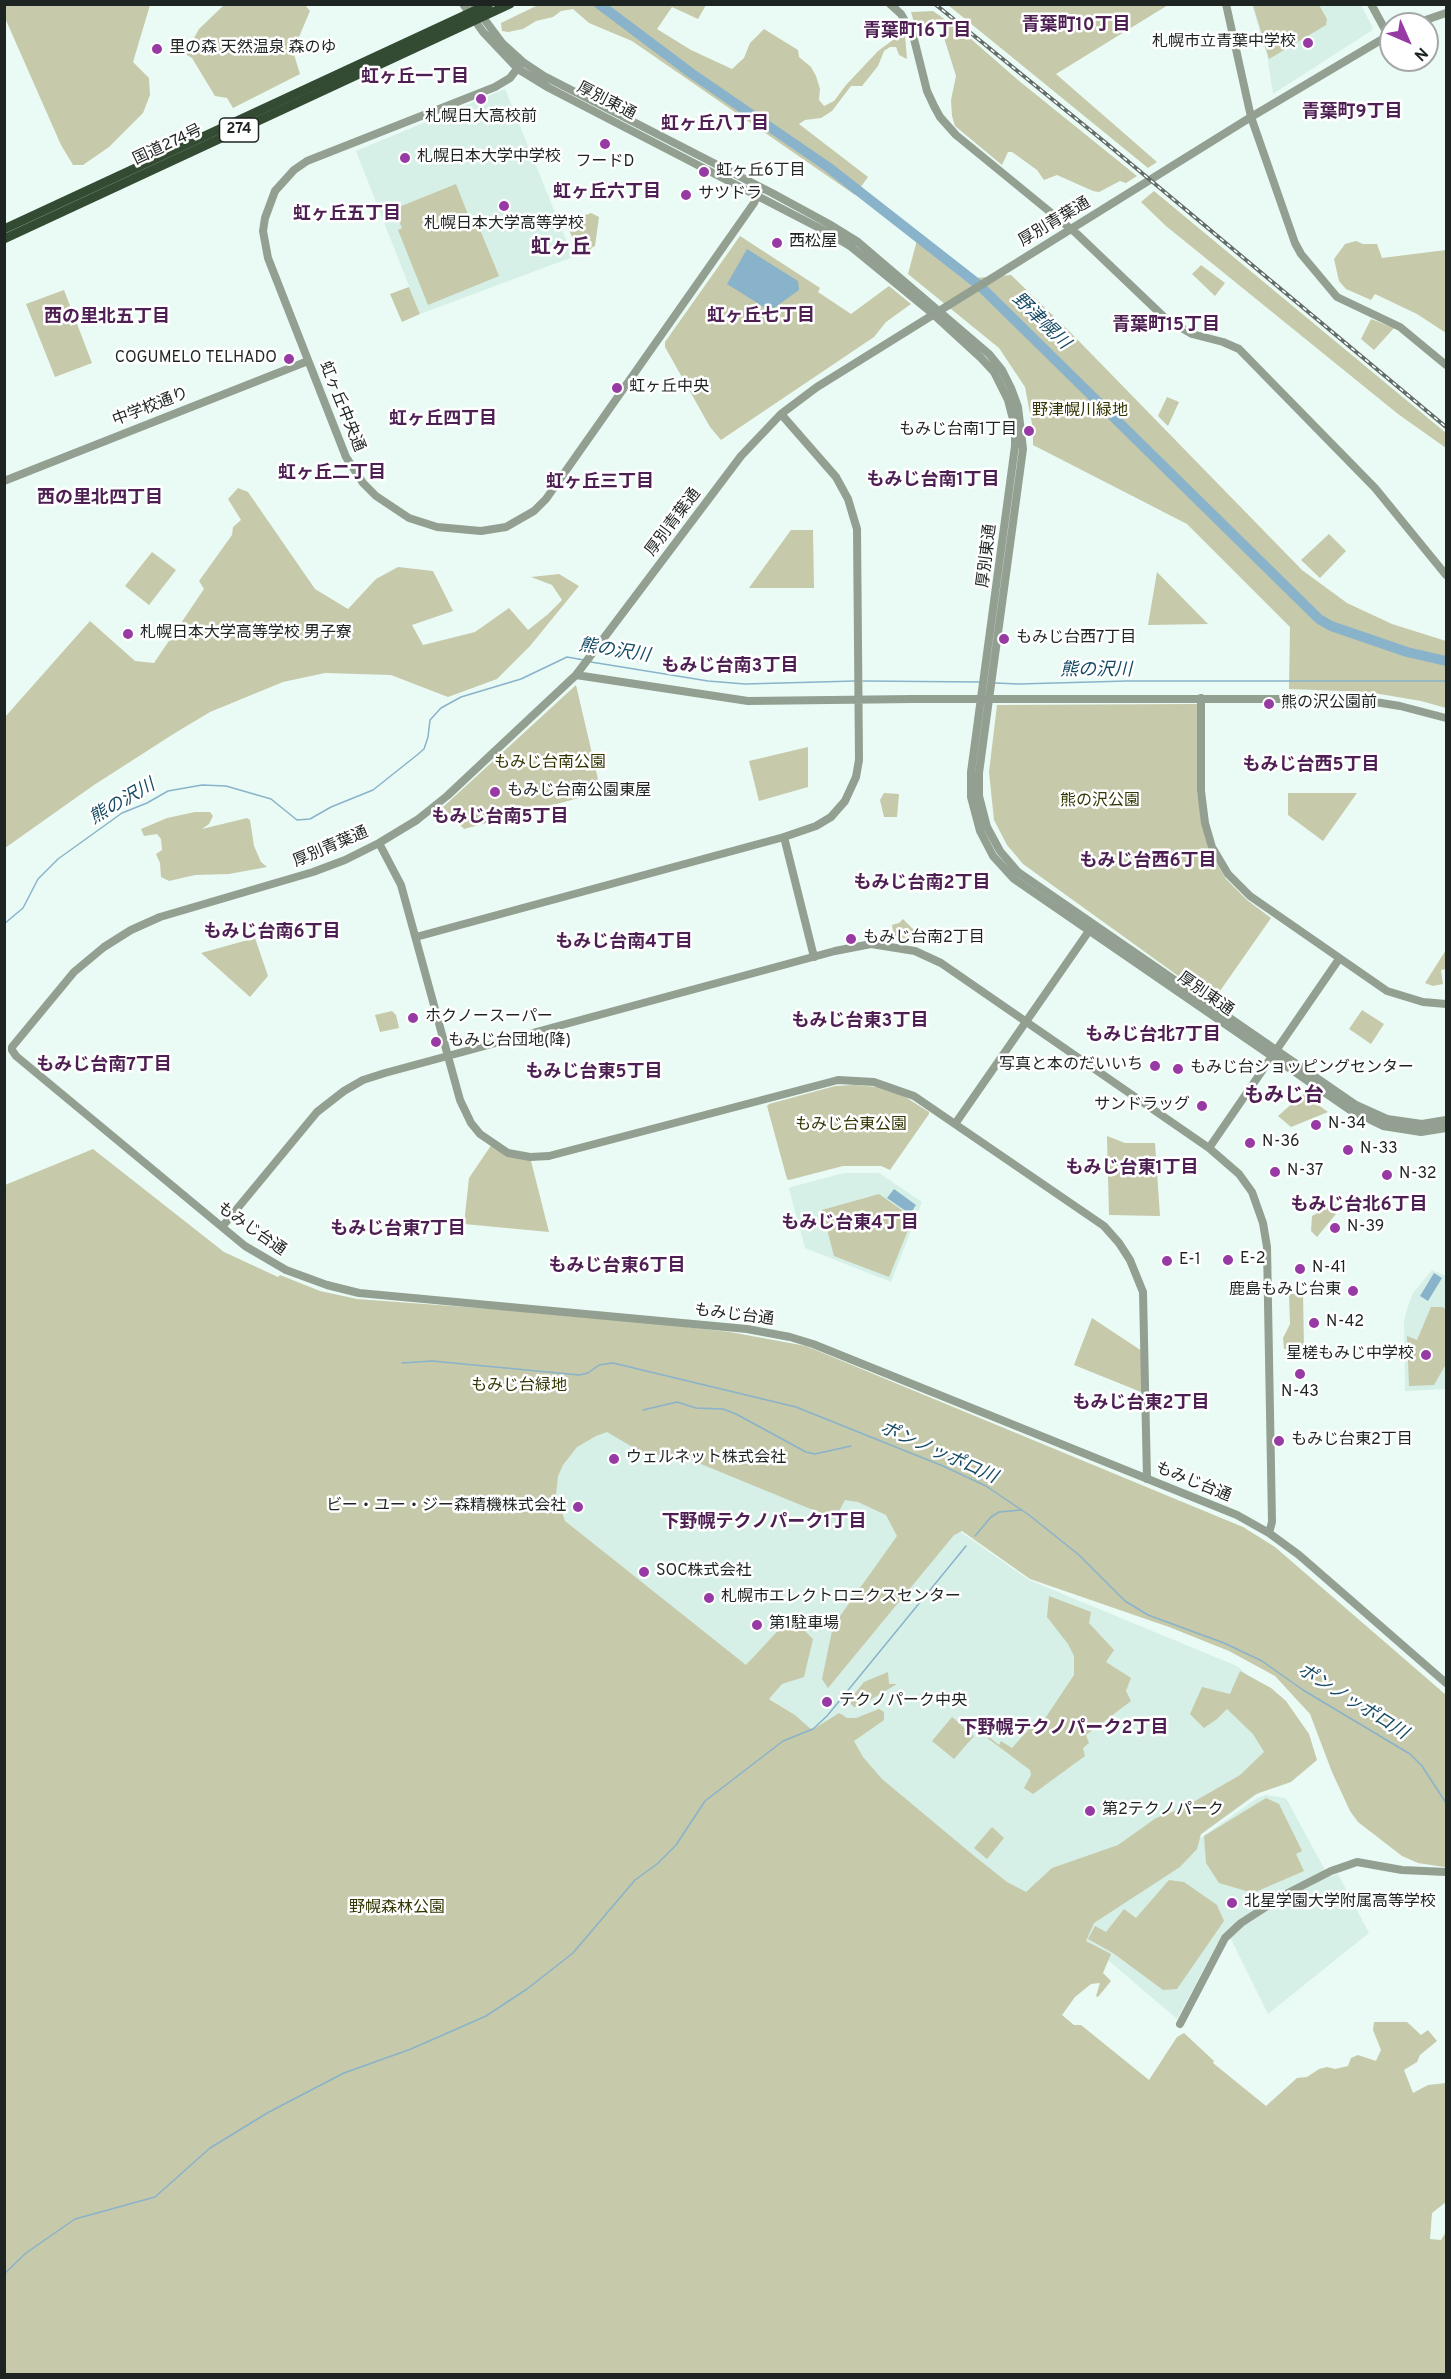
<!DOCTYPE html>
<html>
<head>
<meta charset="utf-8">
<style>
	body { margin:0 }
	#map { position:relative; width:1451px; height:2379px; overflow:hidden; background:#eafbf5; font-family:Overpass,sans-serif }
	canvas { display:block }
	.frame { position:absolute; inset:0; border:6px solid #1e2422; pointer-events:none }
	.north { position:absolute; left:1379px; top:12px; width:60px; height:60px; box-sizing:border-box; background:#fff; border:2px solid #a5a7a7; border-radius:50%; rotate:135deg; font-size:16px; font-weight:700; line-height:24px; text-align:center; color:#1e2422 }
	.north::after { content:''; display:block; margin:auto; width:21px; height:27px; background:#983aa3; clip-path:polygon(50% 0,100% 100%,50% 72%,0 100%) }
</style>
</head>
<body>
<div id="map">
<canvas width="1451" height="2379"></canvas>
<div class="frame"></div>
<div class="north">N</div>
</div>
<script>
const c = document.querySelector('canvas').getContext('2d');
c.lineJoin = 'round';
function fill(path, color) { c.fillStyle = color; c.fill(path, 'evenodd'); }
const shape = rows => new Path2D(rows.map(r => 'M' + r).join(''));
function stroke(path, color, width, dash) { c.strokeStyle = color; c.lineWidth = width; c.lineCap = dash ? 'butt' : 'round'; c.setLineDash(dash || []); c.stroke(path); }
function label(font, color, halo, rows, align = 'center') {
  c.font = font + ' Overpass,"Noto Sans JP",sans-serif'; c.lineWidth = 5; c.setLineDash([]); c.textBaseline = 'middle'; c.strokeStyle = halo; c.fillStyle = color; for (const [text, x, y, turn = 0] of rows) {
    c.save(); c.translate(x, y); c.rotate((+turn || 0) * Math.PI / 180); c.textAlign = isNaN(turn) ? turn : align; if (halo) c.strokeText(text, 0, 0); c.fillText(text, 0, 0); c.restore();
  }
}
const built = shape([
	[1252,5,1361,5,1373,28,1371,31,1273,94,1267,55],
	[505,89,573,257,420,314,356,151],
	[844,1173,879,1173,922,1202,891,1282,805,1248,789,1189,791,1187],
	[1432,1270,1446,1276,1446,1389,1405,1391,1404,1321,1407,1309,1413,1293],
	[611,1427,958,1530,1029,1580,1237,1666,1285,1707,1312,1755,1064,1933,867,1780,795,1715,756,1690,507,1495,570,1445],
	[1266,1795,1286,1798,1325,1870,1332,1876,1338,1874,1369,1933,1268,2014,1227,1931,1217,1944,1177,2019,1074,1931,1202,1837,1257,1798]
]);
const green = shape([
	[5,5,150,5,133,62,149,78,150,95,143,113,109,147,83,165,73,165,61,145,5,18],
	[224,5,305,5,310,11,293,51,300,74,233,108,227,98,215,96,192,58,185,54,199,29],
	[538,5,706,5,698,19,672,7,657,29,691,50,732,69,744,58,750,43,764,29,798,50,799,57,811,67,816,76,820,89,819,100,824,106,834,101,846,85,878,51,901,34,905,35,907,59,899,55,896,47,890,47,884,51,878,66,862,86,851,86,832,111,821,118,805,120,799,124,868,177,855,195,632,41,589,23,573,9,561,11,553,17,536,21,523,29,508,32,502,31,501,23],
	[948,5,1168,5,1056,74,1157,162,1148,168],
	[1253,5,1319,5,1327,19,1326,25,1269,59],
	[933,11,963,32,1018,80,1137,176,1126,183,1120,181,1099,192,1093,191,1057,175,1044,180,1037,170,1012,152,1008,152,1002,165,955,126,952,116,951,100,956,76,940,25,931,24,916,29,911,12],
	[456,184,471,222,476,220,499,276,428,305,398,230,402,228,394,209],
	[1154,191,1446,433,1446,448,1398,414,1166,226,1141,202],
	[591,213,599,217,595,246,591,248,592,252,580,256,567,225,569,221],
	[740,236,820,288,818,292,851,314,889,286,911,304,886,322,874,337,721,440,710,427,665,347,665,342],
	[917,240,963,279,1011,275,1072,334,1302,570,1347,603,1392,624,1446,641,1446,708,1421,701,1368,692,1289,689,1290,627,1187,524,1033,445,1033,429,1025,387,999,348,908,274],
	[1356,241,1363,244,1377,244,1382,258,1446,250,1446,333,1417,314,1375,294,1371,300,1346,289,1339,281,1334,259,1345,244],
	[1201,265,1225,283,1215,296,1192,274],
	[409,287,420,314,402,322,390,294],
	[64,290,92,363,55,377,26,304],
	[1371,319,1394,328,1374,350,1361,339],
	[1167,397,1179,402,1168,426,1158,416],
	[238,488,248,492,315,589,348,609,376,579,398,567,433,571,453,611,412,625,423,645,475,632,509,608,528,630,547,615,562,600,552,585,531,577,559,574,579,586,530,646,497,679,448,697,391,675,325,673,283,682,210,712,175,733,94,785,5,848,5,717,90,621,135,661,154,663,204,589,199,581,232,535,233,527,241,520,228,499],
	[791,530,813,530,814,588,749,588],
	[1329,534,1346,551,1320,578,1301,560],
	[152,552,176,570,149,605,125,586],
	[1157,572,1208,624,1148,625],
	[576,685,601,792,464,829,443,807],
	[1198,704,1197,793,1209,850,1226,879,1247,900,1271,918,1213,1001,1023,864,1007,845,994,820,989,772,997,705],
	[808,747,808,787,759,801,749,761],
	[884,793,899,794,897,817,884,817,880,800],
	[1288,793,1357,793,1323,841,1288,815],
	[195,812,210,812,213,816,209,824,202,829,247,818,250,820,254,846,261,862,267,867,229,874,195,875,169,881,161,877,160,863,156,854,162,850,161,839,157,834,144,836,141,829,167,818],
	[903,919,918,934,915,941,894,936,892,925,899,923],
	[255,938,268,976,250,997,201,953],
	[1446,950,1446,969,1441,970,1443,984,1433,986,1425,983],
	[1362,1010,1384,1024,1371,1044,1349,1029],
	[392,1011,396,1015,399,1028,380,1032,375,1015],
	[854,1085,878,1087,902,1095,929,1112,929,1114,890,1170,881,1166,843,1166,789,1180,787,1179,767,1106,769,1104,835,1086],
	[1303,1094,1328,1112,1291,1127,1278,1116],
	[1107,1136,1125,1143,1155,1143,1160,1216,1109,1215],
	[492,1144,530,1157,549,1232,464,1224,469,1178],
	[93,1149,224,1252,278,1277,280,1275,320,1291,357,1299,600,1317,730,1332,806,1346,1243,1527,1275,1547,1446,1695,1446,1866,1444,1867,1418,1863,1402,1856,1358,1822,1350,1811,1332,1772,1310,1714,1275,1676,1229,1651,1169,1627,1030,1579,962,1531,954,1535,828,1688,822,1679,833,1626,897,1536,886,1515,858,1502,845,1500,835,1519,679,1455,646,1455,607,1432,596,1436,577,1447,563,1465,558,1476,556,1495,565,1521,746,1665,788,1620,796,1622,813,1639,804,1677,782,1684,769,1699,795,1715,812,1730,839,1713,847,1718,856,1718,879,1709,884,1712,884,1720,854,1741,863,1757,882,1779,973,1855,1007,1882,1026,1892,1052,1868,1118,1845,1156,1818,1183,1808,1240,1775,1264,1752,1253,1734,1227,1709,1217,1719,1204,1728,1190,1714,1202,1687,1230,1694,1240,1671,1271,1688,1286,1701,1309,1734,1317,1760,1291,1782,1256,1794,1201,1834,1197,1849,1180,1867,1094,1923,1086,1941,1111,1954,1103,1973,1111,1981,1098,1997,1096,1996,1100,1983,1091,1984,1075,1997,1062,2015,1074,2025,1081,2025,1149,2080,1177,2037,1184,2033,1214,2061,1213,2063,1266,2106,1297,2078,1307,2077,1319,2069,1327,2067,1335,2069,1348,2066,1351,2058,1358,2055,1376,2061,1381,2050,1373,2030,1374,2022,1407,2022,1421,2035,1428,2030,1437,2041,1420,2055,1417,2062,1404,2070,1413,2093,1428,2085,1446,2083,1446,2202,1432,2213,1430,2239,1441,2240,1446,2232,1446,2374,5,2374,5,1185],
	[879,1194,913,1218,889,1277,834,1256,822,1210],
	[1334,1203,1340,1209,1317,1237,1311,1231,1312,1216],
	[1289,1294,1303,1294,1304,1348,1284,1349,1283,1338,1290,1324],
	[1431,1307,1443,1307,1446,1310,1446,1364,1434,1385,1409,1386,1407,1336,1417,1340],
	[1092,1318,1145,1353,1146,1394,1074,1365],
	[1049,1596,1091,1612,1089,1623,1114,1650,1106,1662,1131,1678,1126,1691,1131,1701,1086,1735,1089,1743,1083,1748,1085,1756,1033,1794,1024,1788,1031,1775,1030,1770,986,1737,988,1736,999,1745,1001,1741,1012,1748,1029,1729,1038,1729,1074,1675,1074,1656,1068,1644,1047,1617],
	[888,1672,889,1684,897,1684,860,1706,854,1707,851,1704,852,1697,864,1682],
	[952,1717,974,1736,954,1759,932,1741],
	[1266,1798,1279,1804,1302,1851,1296,1854,1304,1871,1253,1893,1219,1883,1206,1863,1204,1836],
	[992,1827,1004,1838,987,1859,974,1848],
	[1169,1880,1184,1882,1217,1905,1224,1921,1177,1989,1163,1990,1113,1953,1088,1939,1095,1926,1106,1932,1124,1909,1136,1918]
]);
const water = shape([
	[747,249,798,281,799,290,774,308,770,306,767,309,727,284],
	[894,1189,916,1205,910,1214,887,1198],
	[1434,1273,1442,1278,1428,1301,1420,1296]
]);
const stream = shape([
	[591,662,708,681,745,684,855,681],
	[863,681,981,682],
	[995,683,1019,684,1127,681,1446,681],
	[4,924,23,908,38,879,58,859,122,813,147,803,168,791,202,785,226,786,271,799,297,820,310,819,331,807,373,790,417,755,424,749,428,737,430,720,441,708,461,697,521,679,567,657,584,660],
	[402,1363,432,1361,579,1375,588,1373,599,1365,613,1363,796,1407,943,1466,986,1486,1029,1515,1079,1555,1125,1601,1148,1615,1224,1643,1262,1661,1303,1690,1410,1754,1422,1766,1446,1803],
	[643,1410,677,1402,696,1408,723,1409,736,1414,806,1452,815,1454,851,1446],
	[975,1536,991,1517,999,1512,1021,1510],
	[4,2274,26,2253,75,2219,155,2197,210,2148,269,2112,344,2073,411,2049,486,2016,527,1989,573,1953,635,1880,657,1864,676,1845,705,1801,783,1741,813,1729,827,1716,966,1546]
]);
const river = shape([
	[599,4,691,73,828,167,979,285,1319,619,1331,626,1407,652,1446,661]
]);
const tertiary = shape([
	[463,4,483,32,518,69,549,88,825,231,850,246,933,314,981,358,994,372,1008,400,1015,427,1015,446,971,772,971,797,980,831,993,856,1014,879,1350,1110,1383,1126,1421,1132,1446,1128],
	[473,4,502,43,523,62,544,76,772,193,829,224,858,242,989,354,1002,370,1011,388,1018,407,1023,449,979,773,979,796,987,827,1000,851,1018,872,1356,1105,1387,1119,1422,1124,1446,1120],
	[890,4,901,14,913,35,927,91,934,106,940,117,956,135,1077,234,1165,318,1192,334,1223,342,1239,349,1375,488,1446,575],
	[1226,4,1251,117,1295,243,1301,254,1337,297,1400,327,1446,365],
	[1371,4,1388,35],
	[1414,24,1446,13],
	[1391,34,1251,117,817,387,781,414,741,456,576,675,447,796,417,820,379,843,345,860,313,872,160,917,131,930,104,947,74,972,12,1047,12,1050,16,1056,222,1227,245,1246,286,1270,327,1285,359,1293,747,1329,790,1337,813,1344,1237,1515,1269,1533,1299,1555,1446,1683],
	[520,65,510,78,495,87,307,161,294,170,275,191,265,218,263,231,268,258,346,457,363,483,376,496,409,518,437,527,481,531,506,527,534,511,546,499,754,203,759,191],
	[4,481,308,361],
	[576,675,748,701,913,699,1356,699,1400,706,1446,718],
	[1201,698,1201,791,1205,823,1212,847,1228,874,1250,896,1387,991,1423,1002,1446,1004],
	[784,837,814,957],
	[379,843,401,885,460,1100,471,1123,480,1134,508,1153,530,1157,549,1156,838,1080,874,1082,914,1096,1104,1226,1119,1243,1130,1260,1143,1292,1147,1479],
	[416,937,784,837,816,826,831,817,845,801,856,777,859,760,857,529,848,499,836,477,781,414],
	[955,1124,1091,928],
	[1209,1148,1339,959],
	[222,1227,317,1112,344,1091,363,1080,385,1073,835,951,871,944,915,951,941,963,1209,1148,1239,1174,1252,1192,1263,1223,1267,1247,1272,1522,1269,1533],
	[1180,2024,1225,1938,1241,1923,1286,1894,1331,1871,1357,1862,1402,1870,1446,1872]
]);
const trunk = shape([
	[4,229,489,4],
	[4,239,510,4]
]);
const rail = shape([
	[935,4,1106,143,1446,427]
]);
const markers = [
	[1308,43,6,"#983aa3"],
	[157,49,6,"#983aa3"],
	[481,99,6,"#983aa3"],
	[605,144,6,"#983aa3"],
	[405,158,6,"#983aa3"],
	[704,172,6,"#983aa3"],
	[686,195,6,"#983aa3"],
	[504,206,6,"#983aa3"],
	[777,243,6,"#983aa3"],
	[289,359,6,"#983aa3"],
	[617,388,6,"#983aa3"],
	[1029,431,6,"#983aa3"],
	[128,634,6,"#983aa3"],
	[1004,639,6,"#983aa3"],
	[1269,704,6,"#983aa3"],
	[495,792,6,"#983aa3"],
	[851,939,6,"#983aa3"],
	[413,1018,6,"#983aa3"],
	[436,1042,6,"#983aa3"],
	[1155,1066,6,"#983aa3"],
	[1178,1069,6,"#983aa3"],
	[1202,1106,6,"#983aa3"],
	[1316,1125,6,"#983aa3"],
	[1250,1143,6,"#983aa3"],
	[1348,1150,6,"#983aa3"],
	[1275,1172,6,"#983aa3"],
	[1387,1175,6,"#983aa3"],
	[1335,1228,6,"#983aa3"],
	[1228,1260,6,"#983aa3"],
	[1167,1261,6,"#983aa3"],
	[1300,1269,6,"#983aa3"],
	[1353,1291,6,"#983aa3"],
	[1314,1323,6,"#983aa3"],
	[1426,1355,6,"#983aa3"],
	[1300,1374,6,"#983aa3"],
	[1279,1441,6,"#983aa3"],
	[614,1459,6,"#983aa3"],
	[578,1507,6,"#983aa3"],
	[644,1572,6,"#983aa3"],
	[709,1598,6,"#983aa3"],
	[757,1625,6,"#983aa3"],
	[827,1702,6,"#983aa3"],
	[1090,1811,6,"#983aa3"],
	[1232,1903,6,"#983aa3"]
];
const shields = [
	[239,130,39]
];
const shieldNames = [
	["274",239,130]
];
const poiNames = [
	["札幌市立青葉中学校",1296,43,"right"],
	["里の森 天然温泉 森のゆ",169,49],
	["札幌日大高校前",481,118,"center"],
	["札幌日本大学中学校",417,158],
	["フードD",605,163,"center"],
	["虹ヶ丘6丁目",716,172],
	["サツドラ",698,195],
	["札幌日本大学高等学校",504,225,"center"],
	["西松屋",789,243],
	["COGUMELO TELHADO",277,359,"right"],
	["虹ヶ丘中央",629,388],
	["もみじ台南1丁目",1017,431,"right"],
	["札幌日本大学高等学校 男子寮",140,634],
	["もみじ台西7丁目",1016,639],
	["熊の沢公園前",1281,704],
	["もみじ台南公園東屋",507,792],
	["もみじ台南2丁目",863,939],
	["ホクノースーパー",425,1018],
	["もみじ台団地(降)",448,1042],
	["写真と本のだいいち",1143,1066,"right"],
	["もみじ台ショッピングセンター",1190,1069],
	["サンドラッグ",1190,1106,"right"],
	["N-34",1328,1125],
	["N-36",1262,1143],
	["N-33",1360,1150],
	["N-37",1287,1172],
	["N-32",1399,1175],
	["N-39",1347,1228],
	["E-2",1240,1260],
	["E-1",1179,1261],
	["N-41",1312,1269],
	["鹿島もみじ台東",1341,1291,"right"],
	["N-42",1326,1323],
	["星槎もみじ中学校",1414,1355,"right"],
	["N-43",1300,1393,"center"],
	["もみじ台東2丁目",1291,1441],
	["ウェルネット株式会社",626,1459],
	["ビー・ユー・ジー森精機株式会社",566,1507,"right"],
	["SOC株式会社",656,1572],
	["札幌市エレクトロニクスセンター",721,1598],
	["第1駐車場",769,1625],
	["テクノパーク中央",839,1702],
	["第2テクノパーク",1102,1811],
	["北星学園大学附属高等学校",1244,1903]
];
const streetNames = [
	["厚別東通",606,102,27],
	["国道274号",168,146,-25],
	["厚別青葉通",1055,223,-31],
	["虹ヶ丘中央通",341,407,68],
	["中学校通り",151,408,-21],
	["厚別青葉通",674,523,-53],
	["厚別東通",988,556,-83],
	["厚別青葉通",331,848,-23],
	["厚別東通",1205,995,35],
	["もみじ台通",251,1230,35],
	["もみじ台通",734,1316,7],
	["もみじ台通",1193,1483,22]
];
const parkNames = [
	["野津幌川緑地",1080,412],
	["もみじ台南公園",550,764],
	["熊の沢公園",1100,802],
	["もみじ台東公園",851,1126],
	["もみじ台緑地",519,1387],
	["野幌森林公園",397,1909]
];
const neighbourhoodNames = [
	["青葉町10丁目",1076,26],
	["青葉町16丁目",917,32],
	["虹ヶ丘一丁目",415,78],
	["青葉町9丁目",1352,113],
	["虹ヶ丘八丁目",715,125],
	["虹ヶ丘六丁目",607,193],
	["虹ヶ丘五丁目",347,215],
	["虹ヶ丘七丁目",761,317],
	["西の里北五丁目",107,318],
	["青葉町15丁目",1166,326],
	["虹ヶ丘四丁目",443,420],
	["虹ヶ丘二丁目",332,474],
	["もみじ台南1丁目",933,481],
	["虹ヶ丘三丁目",600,483],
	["西の里北四丁目",100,499],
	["もみじ台南3丁目",730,667],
	["もみじ台西5丁目",1311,766],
	["もみじ台南5丁目",500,818],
	["もみじ台西6丁目",1148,862],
	["もみじ台南2丁目",922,884],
	["もみじ台南6丁目",272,933],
	["もみじ台南4丁目",624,943],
	["もみじ台東3丁目",860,1022],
	["もみじ台北7丁目",1153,1036],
	["もみじ台南7丁目",104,1066],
	["もみじ台東5丁目",594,1073],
	["もみじ台東1丁目",1132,1169],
	["もみじ台北6丁目",1359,1206],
	["もみじ台東4丁目",850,1224],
	["もみじ台東7丁目",398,1230],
	["もみじ台東6丁目",617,1267],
	["もみじ台東2丁目",1141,1404],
	["下野幌テクノパーク1丁目",764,1523],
	["下野幌テクノパーク2丁目",1064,1729]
];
const waterNames = [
	["野津幌川",1040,322,44],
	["熊の沢川",614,652,9],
	["熊の沢川",1096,671],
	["熊の沢川",123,803,-30],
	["ポンノッポロ川",938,1454,24],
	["ポンノッポロ川",1352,1703,32]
];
const quarterNames = [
	["虹ヶ丘",561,249],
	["もみじ台",1284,1097]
];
fill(built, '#d6f0e7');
fill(green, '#c6c9aa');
fill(water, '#89b3ca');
stroke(stream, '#89b3ca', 1.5);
stroke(river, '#89b3ca', 10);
stroke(tertiary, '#929f91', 8);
stroke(trunk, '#334b32', 9);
stroke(rail, '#626c68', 4);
stroke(rail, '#fff', 1.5, [4.5]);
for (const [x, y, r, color] of markers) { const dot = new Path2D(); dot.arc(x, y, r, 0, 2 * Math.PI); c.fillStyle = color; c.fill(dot); stroke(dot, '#fff', 2); }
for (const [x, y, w] of shields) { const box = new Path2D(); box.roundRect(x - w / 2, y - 12, w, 24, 4.5); c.fillStyle = '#fff'; c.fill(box); stroke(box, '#1e2422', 1.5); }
label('bold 15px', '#1e2422', null, shieldNames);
label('16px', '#1e2422', '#fff', poiNames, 'left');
label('16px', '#1e2422', '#fff', streetNames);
label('16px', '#333502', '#fff', parkNames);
label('bold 18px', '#4d1f52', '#fff', neighbourhoodNames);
label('italic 18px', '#164b64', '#fff', waterNames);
label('bold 20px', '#4d1f52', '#fff', quarterNames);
</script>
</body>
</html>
